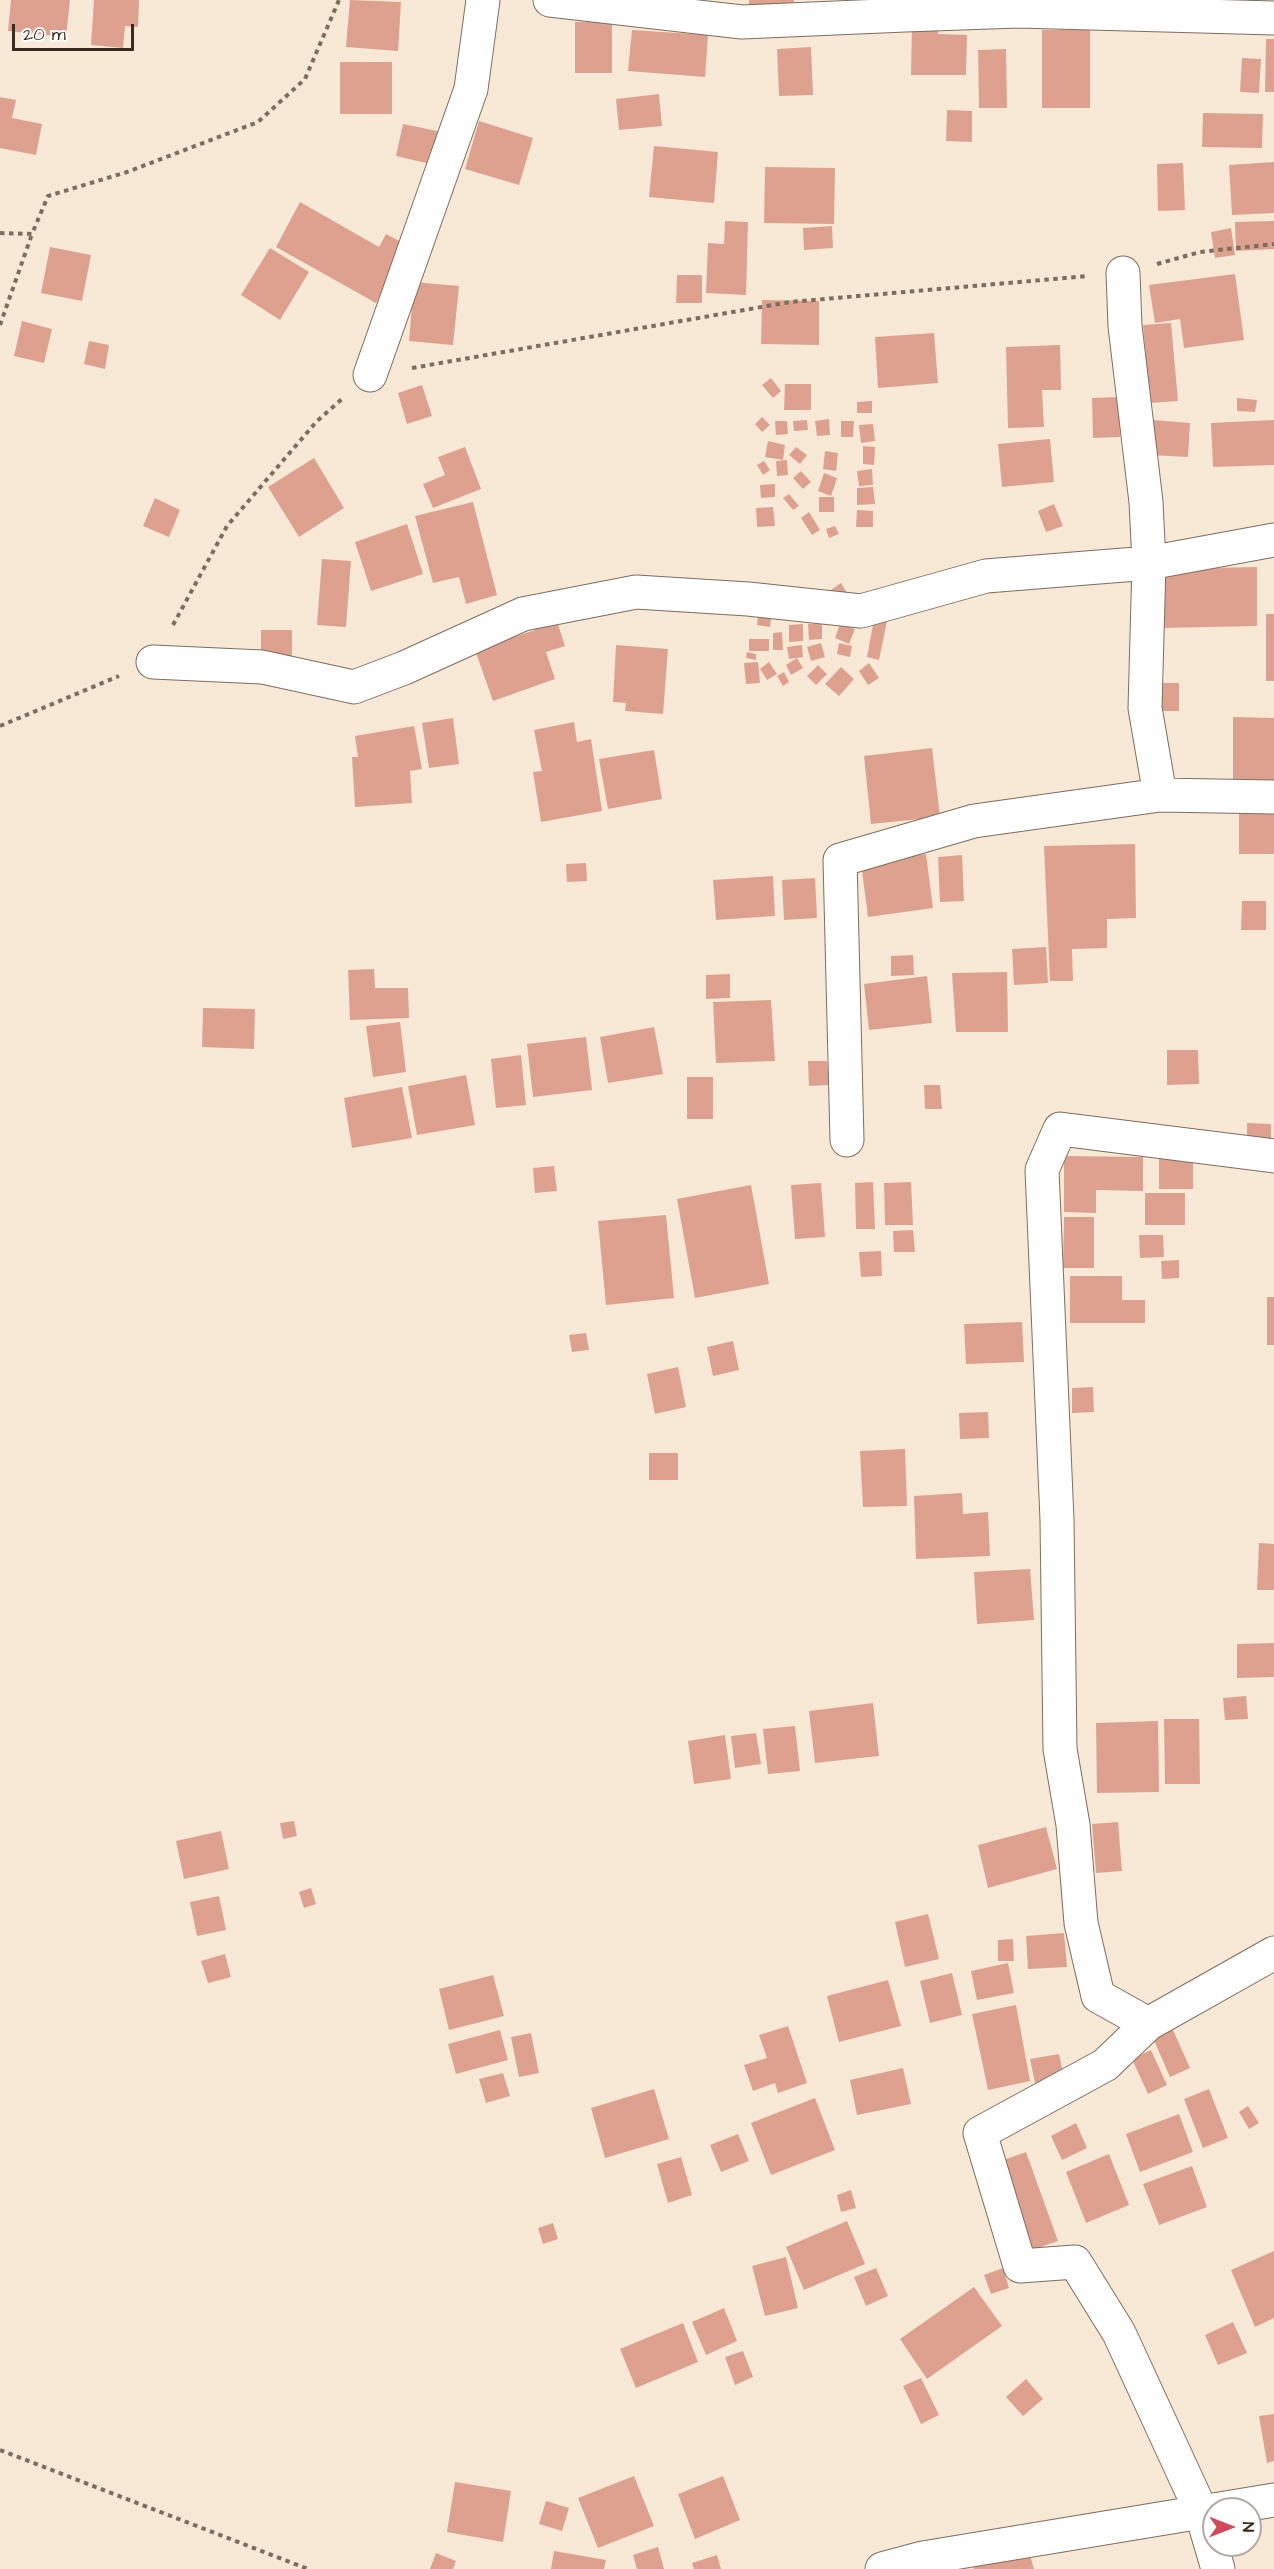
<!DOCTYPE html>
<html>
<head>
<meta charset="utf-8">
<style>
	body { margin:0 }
	#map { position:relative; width:1274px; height:2569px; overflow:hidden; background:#f8e9d6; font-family:"Architects Daughter",sans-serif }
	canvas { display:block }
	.north { position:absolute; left:1202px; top:2497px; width:60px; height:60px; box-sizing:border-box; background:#fff; border:2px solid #b1aaa5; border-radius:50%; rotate:90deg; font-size:16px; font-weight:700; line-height:24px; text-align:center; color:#3b2a1e }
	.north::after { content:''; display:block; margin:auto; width:21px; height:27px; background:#d1495b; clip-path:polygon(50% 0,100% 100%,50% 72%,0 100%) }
	.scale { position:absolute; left:12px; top:24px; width:122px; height:27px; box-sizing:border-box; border:3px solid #3b2a1e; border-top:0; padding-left:8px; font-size:18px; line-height:21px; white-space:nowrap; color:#3b2a1e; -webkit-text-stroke:4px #fff; paint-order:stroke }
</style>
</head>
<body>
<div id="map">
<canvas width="1274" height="2569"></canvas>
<div class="north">N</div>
<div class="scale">20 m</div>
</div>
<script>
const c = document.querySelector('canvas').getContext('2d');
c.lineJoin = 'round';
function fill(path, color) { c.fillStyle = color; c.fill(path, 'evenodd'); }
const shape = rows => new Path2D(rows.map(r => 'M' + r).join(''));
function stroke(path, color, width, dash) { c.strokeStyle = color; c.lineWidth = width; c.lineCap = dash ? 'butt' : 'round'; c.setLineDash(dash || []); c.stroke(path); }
const building = shape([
	[11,0,70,0,66,37,8,31],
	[94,0,139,0,138,27,125,26,123,48,91,45],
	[350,0,401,2,398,51,346,47],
	[749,0,794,0,793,16,748,15],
	[575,22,612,22,612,73,575,73],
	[912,24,938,25,938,34,967,35,966,75,911,75],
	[632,30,708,35,705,77,628,71],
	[1042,30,1090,30,1090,108,1042,108],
	[1266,39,1274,39,1274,92,1265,92],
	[811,47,813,95,779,96,777,49],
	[1006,49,1007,108,979,108,978,50],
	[1242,58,1261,59,1259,93,1240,92],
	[340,62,392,62,392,114,340,114],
	[659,94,662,126,619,130,616,99],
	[0,97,16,100,12,118,42,124,36,155,0,148],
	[947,110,972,111,972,142,946,141],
	[1203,113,1263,114,1262,148,1202,147],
	[479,121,533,138,519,185,465,169],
	[403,124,447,133,439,166,396,156],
	[654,146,718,152,714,203,649,197],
	[1274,162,1274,213,1232,215,1229,165],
	[1183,163,1185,210,1158,211,1157,164],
	[765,167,835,168,834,224,764,223],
	[300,202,379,247,386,234,407,245,376,303,276,247],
	[725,221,748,222,746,295,706,293,708,243,724,244],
	[1274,221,1274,249,1236,251,1235,222],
	[832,226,833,248,804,250,803,228],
	[1231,228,1235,255,1215,258,1211,232],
	[50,247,91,255,82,301,41,293],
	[270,248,309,272,280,320,241,295],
	[1235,274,1244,340,1184,348,1180,319,1155,323,1149,285],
	[677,275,702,275,702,303,676,303],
	[414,282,459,286,453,345,409,341],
	[762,300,819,301,819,345,761,344],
	[22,321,52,329,44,363,14,356],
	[1171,323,1178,401,1150,403,1143,325],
	[934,333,938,383,878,388,875,337],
	[89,341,109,345,105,369,84,364],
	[1060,345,1061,390,1042,390,1044,427,1008,428,1006,347],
	[771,378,781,391,773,398,762,385],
	[785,384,811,384,811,410,784,410],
	[422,385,432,416,407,424,398,393],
	[1119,397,1120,437,1093,438,1092,398],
	[1237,398,1257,400,1255,412,1237,411],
	[872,401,872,413,857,413,857,402],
	[762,417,770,425,762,432,755,424],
	[829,419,830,435,817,436,815,421],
	[807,420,808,430,794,431,793,421],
	[1153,420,1190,423,1188,457,1151,455],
	[1274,420,1274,465,1213,467,1211,423],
	[775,421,787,421,788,434,776,435],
	[841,421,854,421,853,437,841,437],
	[873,424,875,441,861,443,859,425],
	[1050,439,1054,482,1002,487,998,444],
	[768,441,785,445,783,460,765,457],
	[863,446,875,447,874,465,863,464],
	[465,447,481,489,433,508,423,484,445,475,438,457],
	[796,447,807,455,800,464,789,455],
	[825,451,838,453,836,471,823,469],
	[314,458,344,508,299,537,268,487],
	[787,460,788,475,777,476,776,461],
	[764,461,770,470,763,475,757,465],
	[872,469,873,485,859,486,857,471],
	[801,471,811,482,803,489,793,478],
	[824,473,837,478,831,496,818,491],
	[775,484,775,497,761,498,760,485],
	[873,487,875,504,857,505,857,488],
	[789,494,799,506,793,510,783,498],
	[819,497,834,497,834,512,819,512],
	[155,498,180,510,169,537,143,526],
	[473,502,497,595,466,604,459,577,433,583,415,516],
	[1054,504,1063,526,1046,532,1038,511],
	[773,507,775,526,757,527,756,508],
	[857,510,873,511,873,527,856,527],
	[809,512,820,530,812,535,801,518],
	[407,524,423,574,371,591,355,542],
	[835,526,839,534,829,538,826,529],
	[322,559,351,561,346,627,317,625],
	[1257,567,1257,626,1161,628,1160,569],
	[841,583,847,593,831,604,825,594],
	[759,610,772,612,770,627,757,625],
	[875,614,888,616,879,660,867,657],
	[1266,614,1274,614,1274,681,1266,681],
	[555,615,565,646,546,652,555,679,493,701,475,650,535,630,532,623],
	[803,624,803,641,789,642,789,625],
	[808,624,822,624,822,639,809,640],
	[840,624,855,629,849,644,835,638],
	[261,630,292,630,292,656,261,656],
	[782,632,783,650,773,650,773,633],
	[749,639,769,639,769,651,749,651],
	[821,643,825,657,811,661,807,647],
	[839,643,852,646,850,657,837,654],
	[616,645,668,649,663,714,625,711,626,703,613,702],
	[802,645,803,657,789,659,787,647],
	[747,652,756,654,756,660,746,658],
	[797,658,803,668,791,675,786,665],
	[758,662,760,683,746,684,744,663],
	[769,662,777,674,767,680,760,669],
	[869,663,879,678,868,685,859,671],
	[818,665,827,674,816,685,807,676],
	[841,667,854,679,839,696,825,684],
	[784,672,789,682,783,686,777,676],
	[1157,683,1179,683,1179,711,1158,711],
	[1233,717,1274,718,1274,780,1233,779],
	[453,718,459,764,429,768,422,723],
	[574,722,577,742,591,739,602,811,541,822,533,772,542,771,534,730],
	[414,726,422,769,410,771,412,803,355,807,352,757,358,757,355,736],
	[932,748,940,817,871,824,864,756],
	[654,750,662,799,608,809,599,759],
	[1274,808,1274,854,1239,854,1239,809],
	[1135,844,1136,918,1107,919,1107,948,1072,949,1073,981,1050,981,1044,846],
	[926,854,933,908,868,917,861,863],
	[962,855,964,901,940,902,938,857],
	[586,863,587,881,567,882,566,864],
	[773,876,775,916,716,920,713,880],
	[815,878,817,918,784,920,782,880],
	[1242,901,1266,901,1266,930,1241,930],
	[1046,947,1048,983,1014,985,1012,949],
	[913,955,914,975,891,976,891,956],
	[374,969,375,988,408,988,409,1018,350,1020,348,970],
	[1007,972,1008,1032,956,1032,952,973],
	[730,974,730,998,706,999,706,975],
	[927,976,932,1023,869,1030,864,984],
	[771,1000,775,1061,716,1063,713,1002],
	[203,1008,255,1009,254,1049,202,1047],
	[400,1022,406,1072,373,1077,366,1026],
	[654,1027,663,1074,608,1083,600,1037],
	[586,1037,592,1090,533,1097,527,1044],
	[1167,1050,1198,1050,1199,1084,1167,1085],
	[521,1055,526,1105,496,1108,491,1059],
	[808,1061,827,1061,829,1085,809,1086],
	[466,1075,475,1125,417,1135,408,1086],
	[687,1077,713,1077,713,1119,687,1119],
	[924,1085,940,1085,942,1109,925,1109],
	[402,1087,412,1138,352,1148,344,1098],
	[1247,1123,1271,1124,1271,1148,1247,1148],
	[1159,1154,1193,1154,1193,1189,1159,1189],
	[1064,1156,1143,1157,1143,1191,1096,1190,1096,1213,1064,1212],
	[554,1166,557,1191,535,1193,533,1168],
	[873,1182,875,1229,856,1229,855,1183],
	[911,1182,913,1225,885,1225,884,1183],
	[821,1183,825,1237,795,1239,791,1185],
	[751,1185,769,1284,695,1298,677,1199],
	[1145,1193,1185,1193,1185,1225,1145,1225],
	[666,1215,674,1298,606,1305,598,1221],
	[1064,1217,1094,1217,1094,1268,1063,1268],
	[913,1230,915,1252,894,1252,893,1231],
	[1139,1235,1163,1235,1164,1257,1140,1258],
	[881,1251,882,1276,861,1277,859,1252],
	[1179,1260,1179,1278,1162,1279,1161,1261],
	[1070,1276,1122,1276,1122,1300,1145,1300,1145,1323,1070,1323],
	[1267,1297,1274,1297,1274,1345,1267,1345],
	[1022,1322,1024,1362,966,1364,964,1324],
	[586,1333,589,1350,572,1352,569,1335],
	[733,1341,739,1370,713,1376,707,1347],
	[678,1367,686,1407,655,1414,647,1374],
	[1093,1387,1094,1412,1072,1413,1072,1388],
	[988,1412,989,1438,960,1439,959,1413],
	[905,1449,907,1506,863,1507,860,1451],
	[649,1453,678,1453,678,1480,649,1480],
	[962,1493,963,1514,988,1512,990,1556,916,1559,914,1496],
	[1259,1543,1274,1544,1274,1590,1257,1590],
	[1030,1569,1034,1620,977,1624,974,1572],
	[1274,1643,1274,1677,1237,1678,1237,1644],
	[1246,1696,1248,1719,1225,1720,1223,1698],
	[873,1703,879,1756,815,1763,809,1711],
	[1164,1719,1199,1719,1200,1784,1165,1784],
	[1158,1721,1159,1792,1097,1793,1096,1723],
	[795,1726,800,1771,768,1774,763,1729],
	[756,1733,761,1764,735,1768,731,1736],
	[725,1735,731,1779,694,1784,688,1741],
	[294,1821,297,1836,283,1839,280,1823],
	[1118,1822,1122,1871,1096,1873,1092,1824],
	[1046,1827,1057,1869,988,1888,978,1845],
	[221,1831,229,1869,184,1879,176,1841],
	[311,1888,316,1904,304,1908,299,1892],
	[219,1896,226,1930,197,1936,190,1902],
	[928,1914,939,1959,905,1967,895,1922],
	[1064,1933,1067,1967,1028,1969,1026,1936],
	[1013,1939,1014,1961,998,1961,998,1940],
	[225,1954,231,1977,208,1983,201,1961],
	[1008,1963,1014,1993,977,2000,971,1971],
	[952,1973,962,2015,930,2023,920,1981],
	[493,1975,504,2016,449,2030,439,1989],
	[888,1980,901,2026,839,2042,827,1996],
	[1016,2005,1030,2081,988,2090,972,2014],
	[788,2026,807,2083,778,2093,775,2083,753,2091,744,2065,767,2058,759,2035],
	[500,2030,508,2060,456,2074,448,2044],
	[1173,2030,1190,2068,1170,2077,1153,2038],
	[531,2033,539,2073,519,2077,511,2037],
	[1151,2050,1167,2085,1148,2094,1132,2059],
	[1059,2054,1064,2078,1035,2083,1030,2059],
	[903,2068,911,2104,857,2115,850,2080],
	[503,2073,510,2096,486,2103,479,2079],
	[654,2089,669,2139,605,2158,591,2108],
	[1209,2089,1228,2138,1203,2148,1184,2099],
	[815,2098,835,2150,771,2175,751,2123],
	[1248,2106,1259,2123,1249,2129,1239,2112],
	[1179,2114,1193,2152,1140,2172,1126,2134],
	[1076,2123,1087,2148,1062,2160,1051,2136],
	[738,2134,749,2161,721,2172,710,2145],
	[1026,2152,1058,2241,1029,2251,998,2162],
	[1109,2154,1129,2205,1086,2223,1066,2172],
	[681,2157,692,2195,668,2203,657,2164],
	[1192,2166,1207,2207,1159,2225,1143,2184],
	[851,2190,856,2208,841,2212,837,2195],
	[847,2221,865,2264,804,2290,786,2247],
	[553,2223,558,2239,543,2244,538,2228],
	[1274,2251,1274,2318,1255,2327,1231,2270],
	[786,2257,798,2308,765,2316,752,2266],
	[876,2268,888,2296,866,2306,854,2277],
	[1003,2268,1009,2288,991,2294,984,2275],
	[974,2287,1002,2326,927,2379,900,2339],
	[724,2308,737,2341,706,2355,692,2322],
	[1233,2322,1247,2353,1218,2365,1205,2335],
	[683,2323,698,2362,636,2388,620,2349],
	[743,2351,753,2377,735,2385,725,2357],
	[921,2378,939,2415,921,2424,903,2386],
	[1026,2379,1043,2399,1023,2416,1006,2397],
	[1274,2414,1274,2461,1267,2463,1259,2416],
	[634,2476,654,2526,598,2548,578,2498],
	[723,2476,740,2520,695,2539,678,2494],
	[455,2482,511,2491,503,2542,447,2532],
	[546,2501,569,2508,562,2531,539,2524],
	[658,2547,664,2569,637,2569,633,2555],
	[1028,2548,1034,2569,974,2569,972,2563],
	[554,2551,606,2560,604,2569,551,2569],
	[436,2553,456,2561,453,2569,430,2569],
	[717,2555,721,2569,694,2569,692,2563]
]);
const path = shape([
	[0,233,32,234,48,196,127,172,258,122,305,79,339,0],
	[1157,264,1200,252,1274,244],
	[0,325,32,234],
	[412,368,790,302,1088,276],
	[173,625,227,526,317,421,342,399],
	[0,726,119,676],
	[0,2450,308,2569]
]);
const minor = shape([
	[550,0,742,22,905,15],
	[903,0,905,15,1018,11,1274,18],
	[1123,273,1125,326,1146,502,1149,563,1145,708,1160,795],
	[370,375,471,89,483,0],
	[153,662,262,667,354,687,404,668,523,614,636,592,748,599,861,611,986,576,1149,563,1274,540],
	[847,1140,840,860,974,821,1160,795,1274,797],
	[1274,1156,1060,1129,1042,1170,1057,1520,1060,1749,1073,1825,1081,1923,1098,1996,1148,2024,1274,1953],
	[1148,2024,1105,2065,980,2133,1020,2266,1075,2262,1119,2333,1201,2511,1218,2569],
	[882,2569,923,2558,1274,2500]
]);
fill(building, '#dea190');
stroke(minor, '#7d6d5e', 35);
stroke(path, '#7d6d5e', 4, [4.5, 4.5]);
stroke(minor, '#fff', 33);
</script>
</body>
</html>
